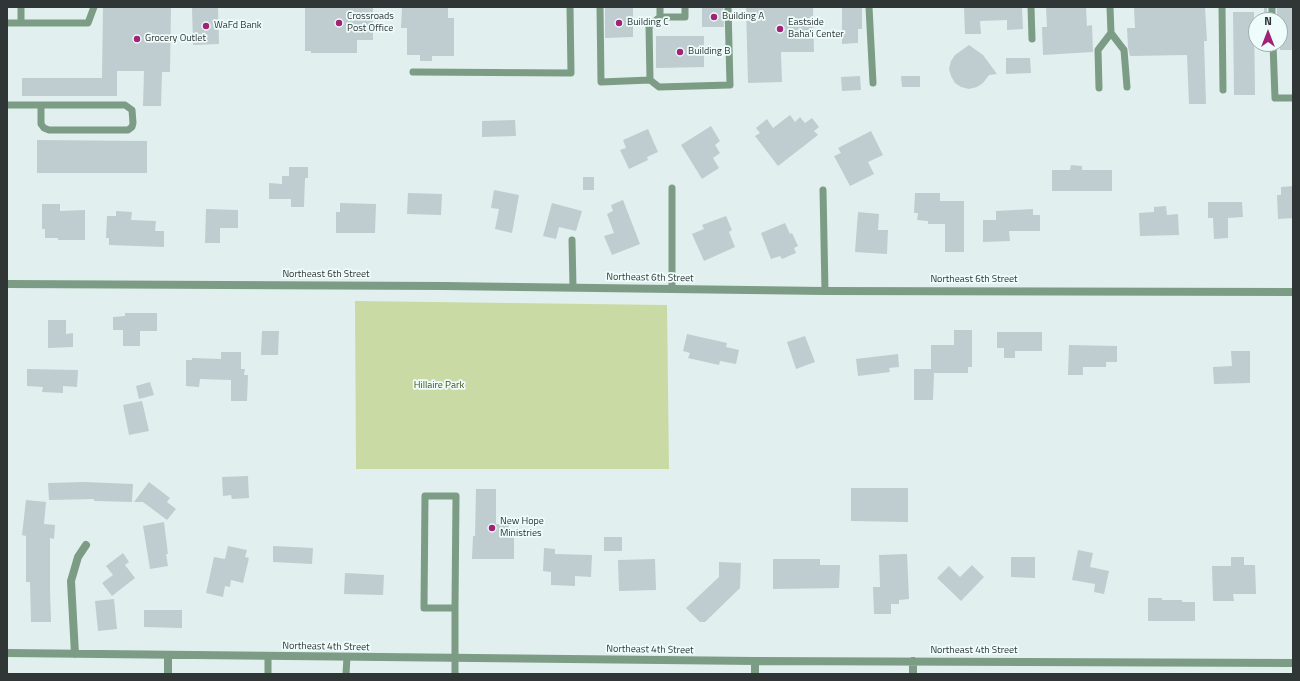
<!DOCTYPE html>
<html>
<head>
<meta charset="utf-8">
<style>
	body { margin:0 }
	#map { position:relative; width:1300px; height:681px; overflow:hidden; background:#e1f0ee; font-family:"Titillium Web",sans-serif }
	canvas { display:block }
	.frame { position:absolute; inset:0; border:8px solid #303535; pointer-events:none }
	.north { position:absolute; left:1248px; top:12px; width:40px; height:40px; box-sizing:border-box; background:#eefdfb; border:1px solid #a2adac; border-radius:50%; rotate:0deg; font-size:11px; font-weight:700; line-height:16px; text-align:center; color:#303535 }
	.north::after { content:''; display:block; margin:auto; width:14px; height:18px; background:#a12376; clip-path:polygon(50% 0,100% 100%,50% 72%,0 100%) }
</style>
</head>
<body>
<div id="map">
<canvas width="1300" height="681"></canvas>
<div class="frame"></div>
<div class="north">N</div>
</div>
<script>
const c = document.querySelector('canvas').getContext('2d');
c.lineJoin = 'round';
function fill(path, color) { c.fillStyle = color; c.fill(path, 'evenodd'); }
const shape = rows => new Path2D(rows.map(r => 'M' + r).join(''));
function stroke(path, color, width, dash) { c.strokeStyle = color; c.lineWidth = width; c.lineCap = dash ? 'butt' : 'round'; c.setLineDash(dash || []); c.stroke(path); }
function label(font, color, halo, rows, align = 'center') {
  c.font = font + ' "Titillium Web",sans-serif'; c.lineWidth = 3.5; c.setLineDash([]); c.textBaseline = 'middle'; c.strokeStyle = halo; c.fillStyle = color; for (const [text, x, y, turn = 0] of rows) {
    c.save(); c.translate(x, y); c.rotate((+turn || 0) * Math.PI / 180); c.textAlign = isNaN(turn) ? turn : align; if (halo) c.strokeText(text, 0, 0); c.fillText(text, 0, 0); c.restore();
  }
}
const green = shape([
	[355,301,667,305,669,469,356,469]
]);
const building = shape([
	[103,7,171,8,170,72,162,72,161,106,143,106,144,71,117,71,117,96,22,96,22,78,102,78],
	[192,7,218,7,219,44,193,45],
	[305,7,373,7,373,40,357,40,357,53,311,53,311,51,305,51],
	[402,7,448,7,448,18,454,18,454,56,432,56,432,61,420,61,420,55,407,55,407,28,401,28],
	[605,7,633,7,633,37,605,38],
	[702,7,723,7,724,27,702,27],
	[746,7,813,7,814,52,781,52,782,82,748,83],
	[842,7,862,7,862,29,858,29,858,43,842,44],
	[964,7,1022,7,1023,29,1007,30,1007,20,980,21,981,34,965,34],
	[1046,7,1086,7,1087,26,1092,25,1093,52,1043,55,1042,27,1047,27],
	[1134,7,1205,7,1207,41,1204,41,1206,104,1189,104,1187,55,1130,56,1128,47,1127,28,1135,28],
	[1264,7,1267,7,1267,20,1264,20],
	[1277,7,1293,7,1293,50,1280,50,1280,20,1277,20],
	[1233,12,1254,12,1255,95,1234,95],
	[656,36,704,36,704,67,656,68],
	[969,45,983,55,997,74,989,75,983,83,977,87,969,89,961,87,955,83,951,76,949,69,951,61,955,55],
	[1006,58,1030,58,1031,73,1006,74],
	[860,76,861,90,842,91,841,77],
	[901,76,920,76,920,87,902,87],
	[790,115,795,122,800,117,805,123,812,118,819,127,814,131,818,135,778,166,755,136,760,133,756,128,767,119,773,128],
	[515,120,516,136,482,137,482,121],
	[711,126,720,141,715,145,720,153,713,158,719,168,702,179,681,145],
	[648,129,658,152,647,157,648,160,629,169,620,150,626,148,623,140],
	[871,131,883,155,868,162,874,174,850,186,834,156,841,153,838,148],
	[37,140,147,141,147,173,37,173],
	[1071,165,1082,166,1082,170,1112,170,1112,191,1052,191,1052,170,1070,170],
	[289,167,308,167,308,178,305,178,304,207,291,207,291,199,269,199,269,183,282,184,282,176,289,176],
	[583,177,594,177,594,190,583,190],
	[1293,186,1293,218,1278,219,1277,195,1281,195,1281,187],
	[494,190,519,195,512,233,495,229,499,209,491,208],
	[408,193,442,194,441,215,407,214],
	[915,193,940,193,940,201,964,201,964,252,945,252,945,224,928,224,928,221,917,220,918,213,914,213],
	[623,200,640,244,612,255,604,236,614,233,607,214,613,211,611,205],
	[1208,202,1242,202,1243,217,1228,218,1228,238,1214,239,1213,218,1208,218],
	[340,203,376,204,375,233,336,233,336,212,340,212],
	[552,203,582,211,576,231,559,227,556,239,543,236],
	[42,204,60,204,60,211,85,210,85,240,58,240,58,238,45,238,45,229,42,229],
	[1166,206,1167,215,1178,214,1179,235,1140,236,1139,213,1154,212,1154,207],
	[206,209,238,210,238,228,220,228,220,243,205,243],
	[1033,209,1033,215,1040,215,1040,231,1009,231,1010,241,983,242,983,220,996,220,996,211],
	[116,211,132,212,131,220,156,221,155,231,164,231,164,247,109,245,109,238,106,238,107,216,116,216],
	[858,212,879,214,878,230,888,230,887,254,855,252],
	[726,216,732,230,729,232,735,247,704,261,692,234,704,229,702,225],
	[785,223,790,234,792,233,798,246,794,248,796,253,782,259,780,256,771,259,761,233],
	[125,313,157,313,157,331,140,331,140,346,123,346,123,330,113,330,113,317,125,316],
	[48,320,66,320,66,334,73,333,73,347,48,348],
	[954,330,972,330,972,367,968,367,968,373,934,373,933,400,914,400,914,369,931,369,931,345,954,345],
	[262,331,279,331,278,355,261,355],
	[997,332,1042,332,1042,351,1015,351,1015,358,1004,358,1004,348,997,348],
	[687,334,727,343,726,347,739,350,736,364,720,361,719,365,688,358,690,353,683,351],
	[805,336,815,362,796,369,787,342],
	[1069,345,1117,346,1117,362,1106,362,1106,367,1083,367,1083,375,1068,375],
	[1231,351,1250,351,1250,383,1214,384,1213,367,1232,366],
	[221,352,241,352,241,369,245,369,244,375,248,375,247,401,231,401,231,380,200,379,199,387,186,386,186,360,192,360,192,358,221,359],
	[898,354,899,367,889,368,890,372,858,376,856,359],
	[27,369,78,370,77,387,63,386,63,393,42,392,43,387,27,386],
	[150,382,154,395,139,399,136,386],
	[142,401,149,431,129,435,123,405],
	[248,476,249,498,232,499,231,495,223,496,222,477],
	[85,482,133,484,132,502,94,501,94,499,49,500,48,483],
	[149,482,170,498,167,502,176,509,167,520,143,502,134,502],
	[851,488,908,488,908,522,851,521],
	[476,489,496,489,496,524,509,524,509,533,514,533,514,559,472,559,473,536,475,536],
	[26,500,46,502,44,524,55,525,54,539,50,538,50,590,51,622,31,622,30,582,26,582,26,536,22,535],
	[164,522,168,554,166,554,168,566,150,569,143,526],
	[604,537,622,537,622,551,604,551],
	[228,546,247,550,245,557,249,558,243,583,231,580,230,587,225,586,223,597,206,593,214,557,225,559],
	[273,546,313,548,312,564,273,562],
	[544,548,555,549,555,554,592,555,591,577,575,576,575,586,551,585,551,572,543,571],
	[1078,550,1093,553,1090,567,1109,571,1104,594,1094,592,1095,584,1072,580],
	[123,553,129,562,125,565,135,578,112,596,102,583,113,575,106,566],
	[907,554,909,599,899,600,899,604,891,604,891,614,874,614,873,587,880,587,879,555],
	[1011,557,1035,557,1035,578,1011,577],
	[1231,557,1244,557,1244,565,1255,565,1256,594,1233,594,1234,601,1213,601,1212,566,1231,566],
	[655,559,656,590,619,591,618,560],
	[773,559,820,559,820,565,840,565,839,588,773,589],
	[719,562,741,563,740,588,705,622,700,622,686,608,719,577],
	[972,565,984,577,961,601,937,578,949,566,960,577],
	[345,573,384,575,383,595,344,594],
	[1148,598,1162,598,1162,600,1182,600,1182,602,1195,602,1195,621,1148,621],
	[114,599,117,629,98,631,95,601],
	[144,610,182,610,182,628,144,627]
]);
const lane = shape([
	[600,7,601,82,650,80,659,87,730,85,728,7],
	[660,7,660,17,685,17,685,7],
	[869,7,873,83],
	[1031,7,1032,39],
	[1222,7,1223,90],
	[1272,7,1272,20],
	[21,22,21,7],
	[7,23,88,23,94,7],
	[1111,33,1124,50,1127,87],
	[1273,44,1275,98,1293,98],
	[413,72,571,73,570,7],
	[650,80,649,26,660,17],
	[1099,88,1098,50,1111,33,1110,7],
	[7,105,125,105,132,110,133,123,132,127,128,130,49,130,44,128,41,124,41,105],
	[823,190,825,291],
	[572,240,573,287],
	[672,289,672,188],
	[425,496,456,496,455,608,424,608,425,496],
	[268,674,268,656],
	[346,674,347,657],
	[455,674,455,608]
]);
const street = shape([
	[7,284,443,286,825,291,1293,292],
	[7,653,755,661,1293,663],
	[75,654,71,581,78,557,86,545],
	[755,661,755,674],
	[168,674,168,656],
	[913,674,913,661]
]);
const markers = [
	[714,17,4,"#a12376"],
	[339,23,4,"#a12376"],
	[619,23,4,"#a12376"],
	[206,26,4,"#a12376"],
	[780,29,4,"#a12376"],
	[137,39,4,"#a12376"],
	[680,52,4,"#a12376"],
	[492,528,4,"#a12376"]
];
const poiNames = [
	["Crossroads",347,17],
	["Post Office",347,29],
	["Building A",722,17],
	["Building C",627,23],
	["Eastside",788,23],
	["Baha'i Center",788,35],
	["WaFd Bank",214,26],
	["Grocery Outlet",145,39],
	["Building B",688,52],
	["New Hope",500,522],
	["Ministries",500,534]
];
const streetNames = [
	["Northeast 6th Street",326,275],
	["Northeast 6th Street",650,278,1],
	["Northeast 6th Street",974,280],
	["Northeast 4th Street",326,647,1],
	["Northeast 4th Street",650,650,1],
	["Northeast 4th Street",974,651]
];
const parkNames = [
	["Hillaire Park",439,386]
];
fill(green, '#c9daa5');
fill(building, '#bfccd0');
stroke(lane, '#7d9c86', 7);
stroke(street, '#7d9c86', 8);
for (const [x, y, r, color] of markers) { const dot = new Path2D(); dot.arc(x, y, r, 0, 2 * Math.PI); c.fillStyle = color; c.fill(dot); stroke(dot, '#eefdfb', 1.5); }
label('10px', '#303535', '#eefdfb', poiNames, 'left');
label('10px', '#303535', '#eefdfb', streetNames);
label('10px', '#415017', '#eefdfb', parkNames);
</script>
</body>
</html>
